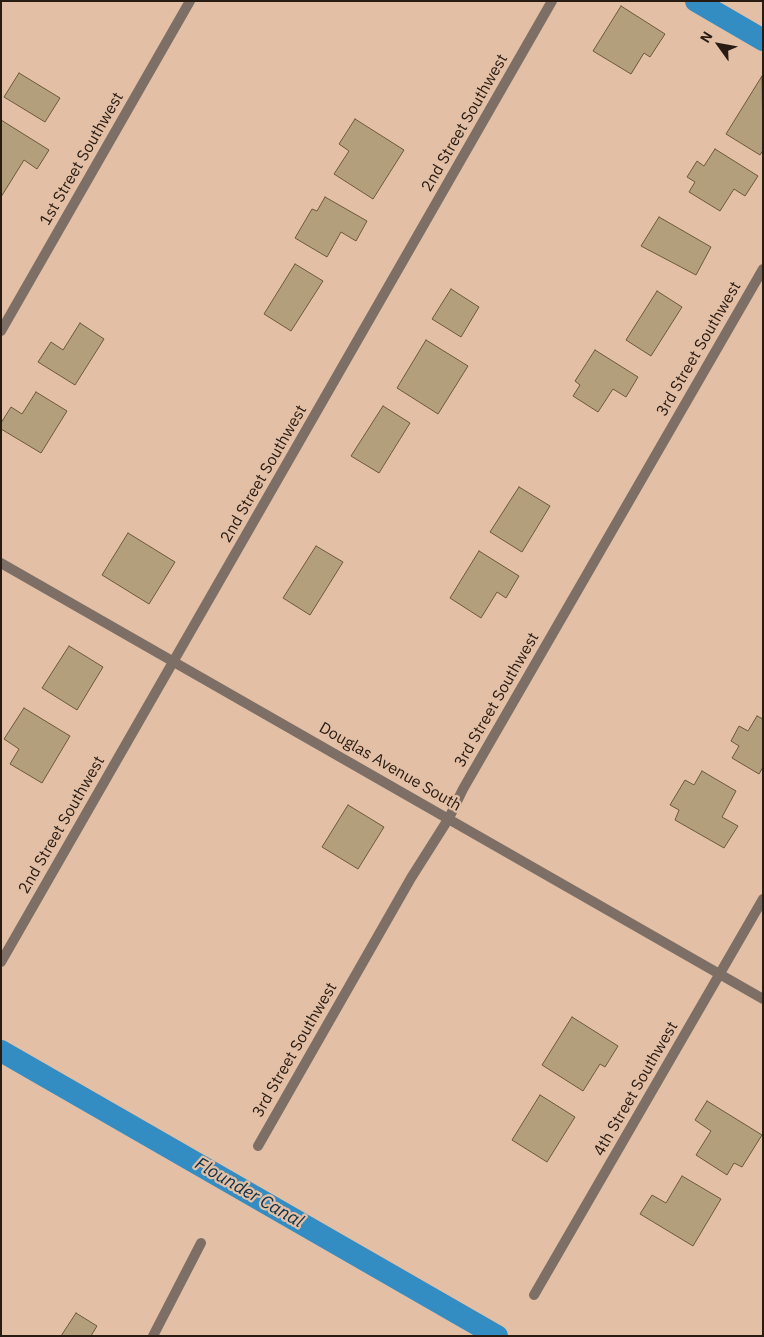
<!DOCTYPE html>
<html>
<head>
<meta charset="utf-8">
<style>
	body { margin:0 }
	#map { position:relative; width:764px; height:1337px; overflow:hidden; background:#e2bfa5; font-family:"IBM Plex Sans",sans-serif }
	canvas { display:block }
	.frame { position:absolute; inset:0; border:2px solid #281b12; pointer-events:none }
	.north { position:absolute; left:694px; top:20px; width:50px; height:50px; -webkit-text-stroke:4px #e2bfa5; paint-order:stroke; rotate:302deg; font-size:14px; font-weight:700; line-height:20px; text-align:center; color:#281b12 }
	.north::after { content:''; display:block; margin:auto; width:18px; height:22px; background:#281b12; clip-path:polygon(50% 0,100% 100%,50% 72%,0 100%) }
</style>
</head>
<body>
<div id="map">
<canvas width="764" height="1337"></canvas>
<div class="frame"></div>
<div class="north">N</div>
</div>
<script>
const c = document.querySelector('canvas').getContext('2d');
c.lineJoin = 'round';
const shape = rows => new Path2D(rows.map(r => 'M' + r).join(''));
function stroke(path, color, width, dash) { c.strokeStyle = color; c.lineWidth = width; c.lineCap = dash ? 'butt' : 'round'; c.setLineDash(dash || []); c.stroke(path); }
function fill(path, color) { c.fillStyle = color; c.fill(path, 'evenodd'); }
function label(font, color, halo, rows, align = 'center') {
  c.font = font + ' "IBM Plex Sans",sans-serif'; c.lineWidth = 4.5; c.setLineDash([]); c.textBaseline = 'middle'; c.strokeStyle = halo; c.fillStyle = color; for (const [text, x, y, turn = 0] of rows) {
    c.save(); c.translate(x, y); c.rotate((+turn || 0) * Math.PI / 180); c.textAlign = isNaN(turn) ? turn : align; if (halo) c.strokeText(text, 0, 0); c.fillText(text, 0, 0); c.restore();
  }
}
const canal = shape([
	[696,1,763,40],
	[1,1051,497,1336]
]);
const building = shape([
	[621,6,665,34,650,57,644,53,631,74,593,51,621,6],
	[19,73,60,98,45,122,4,97,19,73],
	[762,76,763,150,760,155,726,134,762,76],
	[355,119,404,150,373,199,334,174,349,151,339,144,355,119],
	[1,120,49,150,37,169,24,160,1,197,1,120],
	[715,149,758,176,745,196,734,189,720,211,689,192,695,182,687,177,697,161,704,166,715,149],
	[325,197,367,221,356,241,341,232,327,257,295,238,312,209,317,211,325,197],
	[659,217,711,247,696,275,641,246,659,217],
	[295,264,323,281,291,331,264,314,295,264],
	[451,289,479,307,461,337,432,319,451,289],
	[657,291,682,307,651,356,626,340,657,291],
	[80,323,104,339,75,385,38,362,51,342,63,350,80,323],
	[426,340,468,366,438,414,397,388,426,340],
	[595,350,638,377,626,397,613,389,598,412,573,396,580,385,575,381,595,350],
	[36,392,67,411,41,453,1,429,1,423,11,407,22,414,36,392],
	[383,406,410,423,379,473,351,456,383,406],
	[519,487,550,506,522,552,490,532,519,487],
	[128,533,175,562,149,604,102,575,128,533],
	[316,546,343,562,310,615,283,598,316,546],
	[479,551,519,576,506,598,497,592,481,618,450,598,479,551],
	[69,646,103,667,77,710,42,688,69,646],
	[24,708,70,736,42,783,10,764,19,749,4,739,24,708],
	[757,716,763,719,763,767,759,774,732,758,739,746,731,741,739,726,748,731,757,716],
	[702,771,736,791,722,817,738,826,724,848,675,820,679,810,670,805,685,780,694,785,702,771],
	[348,805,384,827,358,869,322,847,348,805],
	[572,1017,618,1046,605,1067,600,1064,583,1091,542,1065,572,1017],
	[540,1095,575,1117,547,1162,512,1140,540,1095],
	[707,1101,762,1135,742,1167,734,1163,727,1175,696,1155,711,1131,695,1120,707,1101],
	[682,1176,721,1199,693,1246,640,1214,652,1195,666,1203,682,1176],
	[76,1313,97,1326,91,1336,61,1336,76,1313]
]);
const street = shape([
	[1,331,190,1],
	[1,563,763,999],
	[1,962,552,1],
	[258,1146,411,878,449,818,463,789,763,269],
	[534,1295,763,899],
	[153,1336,201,1243]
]);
const streetNames = [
	["2nd Street Southwest",465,123,-60],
	["1st Street Southwest",82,159,-60],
	["3rd Street Southwest",699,349,-60],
	["2nd Street Southwest",264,474,-60],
	["3rd Street Southwest",497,700,-60],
	["Douglas Avenue South",390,767,30],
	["2nd Street Southwest",62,825,-60],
	["3rd Street Southwest",295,1050,-60],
	["4th Street Southwest",636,1089,-60]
];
const waterNames = [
	["Flounder Canal",249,1193,30]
];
stroke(canal, '#338dc3', 22);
fill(building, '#b49f7d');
stroke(building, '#6c5939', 1);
stroke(street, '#7d6f65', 10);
label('16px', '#281b12', '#e2bfa5', streetNames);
label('italic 18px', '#0a3148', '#e2bfa5', waterNames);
</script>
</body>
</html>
